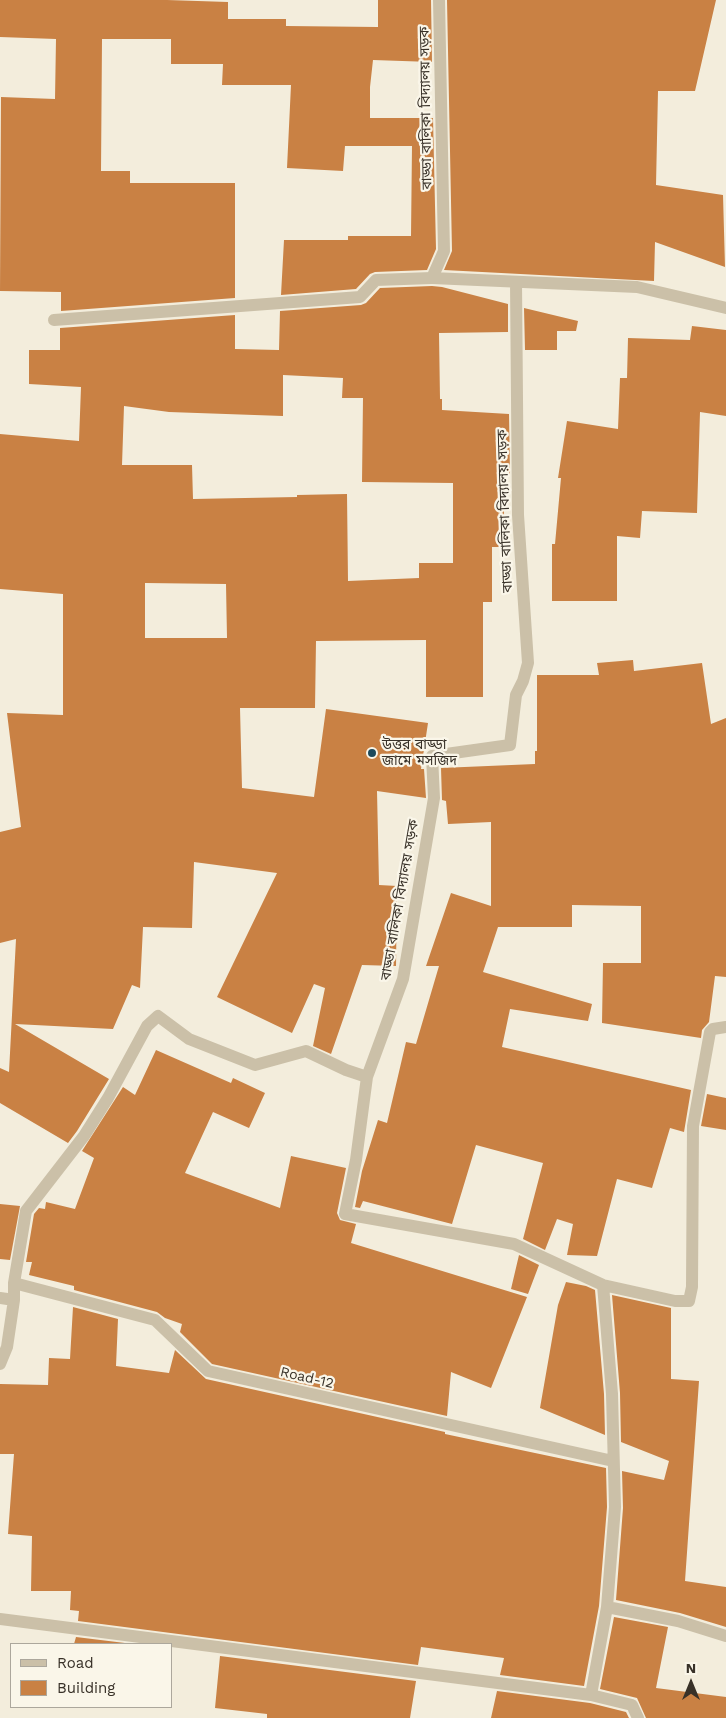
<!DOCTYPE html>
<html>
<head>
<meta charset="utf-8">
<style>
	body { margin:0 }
	#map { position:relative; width:726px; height:1718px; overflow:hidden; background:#f3eddc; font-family:"Work Sans",sans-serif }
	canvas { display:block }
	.legend { position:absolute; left:10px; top:1643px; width:162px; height:65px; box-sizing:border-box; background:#faf6e9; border:1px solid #aca79c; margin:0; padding:6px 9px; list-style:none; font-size:15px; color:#383128 }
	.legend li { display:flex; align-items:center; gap:10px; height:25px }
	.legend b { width:25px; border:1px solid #aca79c }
	.north { position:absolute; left:666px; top:1658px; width:50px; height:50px; -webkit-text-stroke:4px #faf6e9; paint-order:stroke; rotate:0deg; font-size:14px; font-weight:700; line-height:20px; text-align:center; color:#383128 }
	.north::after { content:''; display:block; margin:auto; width:18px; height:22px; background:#383128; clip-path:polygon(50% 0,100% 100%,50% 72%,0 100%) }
</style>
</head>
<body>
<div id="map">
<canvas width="726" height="1718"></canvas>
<ul class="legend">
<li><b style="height:6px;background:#cbc0a8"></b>Road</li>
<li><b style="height:14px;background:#c98144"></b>Building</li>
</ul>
<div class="north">N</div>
</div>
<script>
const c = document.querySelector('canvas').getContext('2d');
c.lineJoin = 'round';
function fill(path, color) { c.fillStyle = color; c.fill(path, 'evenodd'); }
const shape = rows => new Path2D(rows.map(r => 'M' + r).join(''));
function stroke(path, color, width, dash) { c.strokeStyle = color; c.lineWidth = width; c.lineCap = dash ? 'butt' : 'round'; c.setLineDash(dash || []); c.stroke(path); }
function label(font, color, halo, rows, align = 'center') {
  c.font = font + ' "Work Sans","Noto Sans Bengali",sans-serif'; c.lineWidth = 4.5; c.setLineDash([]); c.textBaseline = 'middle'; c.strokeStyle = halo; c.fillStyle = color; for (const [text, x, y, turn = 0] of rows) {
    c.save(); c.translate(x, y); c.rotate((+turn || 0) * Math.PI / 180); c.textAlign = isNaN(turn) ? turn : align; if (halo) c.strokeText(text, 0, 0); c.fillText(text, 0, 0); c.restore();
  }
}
const building = shape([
	[0,0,167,0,228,2,228,19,286,19,286,26,378,27,378,0,431,0,432,62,373,60,370,87,370,118,433,118,436,249,427,270,375,272,370,274,356,289,281,295,284,240,348,240,348,236,411,236,412,146,345,146,343,171,287,168,291,85,222,85,223,64,171,64,171,39,102,39,101,171,130,171,130,183,235,183,235,298,61,311,61,292,0,291,1,97,55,99,56,39,0,37],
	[447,0,716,0,695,91,658,91,656,185,723,195,725,267,655,242,654,281,444,270,452,251],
	[432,286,442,287,508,304,508,332,439,333,440,399,442,399,442,410,509,414,510,475,504,475,504,547,492,547,492,602,483,602,483,697,426,697,426,640,316,641,315,708,240,708,242,788,314,797,326,709,428,723,421,769,424,769,426,798,377,791,379,885,397,886,396,966,362,965,331,1054,313,1046,325,988,314,984,292,1033,217,997,277,873,194,862,192,928,143,927,140,988,132,985,113,1029,15,1024,109,1079,77,1131,68,1143,0,1103,0,1068,9,1072,16,939,0,943,0,832,21,827,7,713,63,715,63,594,0,589,0,434,79,441,81,387,29,384,29,350,60,350,60,328,235,315,235,349,279,350,280,311,361,305,366,303,380,288],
	[283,375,343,378,342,398,363,398,362,482,453,483,453,563,419,563,419,578,348,581,347,494,297,495,297,497,193,499,192,465,122,465,124,406,169,412,283,416],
	[145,583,226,584,227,638,145,638],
	[524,308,578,321,576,331,557,331,557,350,525,350],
	[692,326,726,330,726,416,700,412,697,513,642,511,640,538,617,536,617,601,552,601,552,544,555,544,561,478,558,478,567,421,618,429,620,378,627,378,628,338,690,340],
	[633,660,634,671,702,663,711,724,726,718,726,977,715,976,709,1022,702,1030,701,1038,602,1023,603,963,641,963,641,906,572,905,572,927,498,927,483,972,592,1004,588,1021,510,1009,502,1047,691,1090,684,1132,670,1128,652,1188,617,1179,597,1256,567,1255,573,1224,557,1219,545,1250,523,1239,543,1163,476,1145,452,1224,363,1201,360,1208,355,1207,362,1171,378,1120,387,1123,406,1042,416,1044,439,966,426,966,451,893,491,906,491,822,448,824,446,801,442,800,441,768,535,764,535,751,537,751,537,675,599,675,597,663],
	[156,1050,231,1083,233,1078,265,1093,249,1128,213,1112,185,1173,280,1208,291,1156,346,1168,337,1213,340,1220,356,1224,351,1243,527,1297,491,1388,451,1372,447,1416,212,1364,180,1332,182,1324,165,1318,157,1312,74,1290,74,1286,29,1275,32,1262,26,1262,34,1214,39,1208,45,1209,46,1202,75,1209,94,1158,82,1151,123,1087,135,1095],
	[707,1094,726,1098,726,1130,701,1126],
	[0,1204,20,1206,10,1260,0,1259],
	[519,1255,539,1265,528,1294,511,1289],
	[566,1282,586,1286,595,1290,604,1394,605,1435,540,1408,558,1305],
	[612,1295,671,1308,671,1379,699,1381,685,1581,726,1587,726,1627,680,1613,616,1600,623,1508,622,1471,664,1480,669,1461,621,1442,620,1393],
	[73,1307,118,1319,116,1366,169,1373,175,1350,206,1379,445,1432,445,1434,606,1468,607,1507,599,1606,584,1686,500,1675,504,1658,421,1647,418,1665,78,1621,79,1611,70,1610,71,1591,31,1591,32,1536,8,1534,14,1454,0,1454,0,1384,48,1385,49,1358,70,1359],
	[614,1617,668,1627,656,1688,726,1697,726,1718,646,1718,637,1698,600,1689],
	[76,1637,133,1644,74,1644],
	[220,1656,416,1681,410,1718,267,1718,267,1714,215,1708],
	[497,1691,590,1703,626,1712,629,1718,491,1718]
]);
const lane = shape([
	[54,320,360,297,376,280,432,278]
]);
const street = shape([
	[439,0,444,251,432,278,637,287,726,308],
	[367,1077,356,1160,345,1214,514,1244,603,1285,675,1301,689,1301,692,1287,693,1126,710,1032,713,1029,726,1027],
	[14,1283,155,1320,208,1371,613,1461],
	[0,1298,14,1300],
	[0,1364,7,1347,14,1300,14,1283,26,1211,84,1136,108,1098,147,1026,158,1016,189,1039,255,1065,306,1051,346,1070,367,1077,403,979,434,798,432,756,510,745,516,695,523,681,528,663,518,515,516,282],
	[607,1607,678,1621,726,1636],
	[0,1619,591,1695,632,1705,638,1718],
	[591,1695,607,1607,615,1507,612,1394,603,1285]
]);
const markers = [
	[372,753,5,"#1c495b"]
];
const streetNames = [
	["বাড্ডা বালিকা বিদ্যালয় সড়ক",426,108,-91],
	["বাড্ডা বালিকা বিদ্যালয় সড়ক",505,511,-92],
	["বাড্ডা বালিকা বিদ্যালয় সড়ক",400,900,-80],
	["Road-12",307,1378,13]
];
const poiNames = [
	["উত্তর বাড্ডা",382,745],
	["জামে মসজিদ",382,761]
];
fill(building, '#c98144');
stroke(lane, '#cbc0a8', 12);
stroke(street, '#cbc0a8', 12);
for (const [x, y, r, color] of markers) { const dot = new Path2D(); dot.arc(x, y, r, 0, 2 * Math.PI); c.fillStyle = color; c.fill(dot); stroke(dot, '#faf6e9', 2); }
label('14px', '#383128', '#faf6e9', streetNames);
label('14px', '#383128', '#faf6e9', poiNames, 'left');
</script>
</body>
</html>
